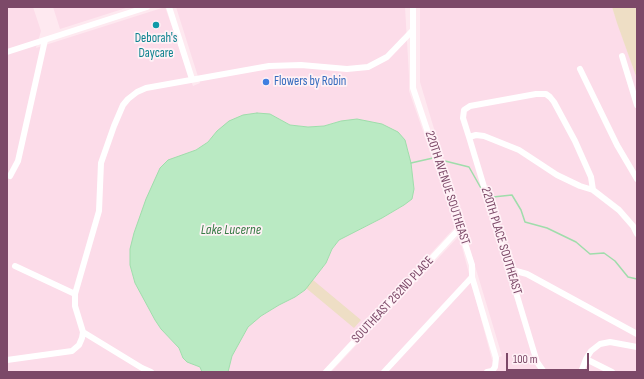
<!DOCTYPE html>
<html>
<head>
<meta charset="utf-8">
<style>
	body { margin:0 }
	#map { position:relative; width:644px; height:379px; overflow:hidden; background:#fee9f0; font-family:"Sofia Sans Condensed",sans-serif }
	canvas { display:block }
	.frame { position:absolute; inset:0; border:8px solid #7c4968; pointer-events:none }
	.scale { position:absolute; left:506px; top:353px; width:83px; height:18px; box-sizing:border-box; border:2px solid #7c4968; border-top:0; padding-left:5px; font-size:12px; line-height:14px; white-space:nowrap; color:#7c4968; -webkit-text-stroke:3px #fff1f6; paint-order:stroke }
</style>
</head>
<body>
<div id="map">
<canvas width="644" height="379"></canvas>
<div class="frame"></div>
<div class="scale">100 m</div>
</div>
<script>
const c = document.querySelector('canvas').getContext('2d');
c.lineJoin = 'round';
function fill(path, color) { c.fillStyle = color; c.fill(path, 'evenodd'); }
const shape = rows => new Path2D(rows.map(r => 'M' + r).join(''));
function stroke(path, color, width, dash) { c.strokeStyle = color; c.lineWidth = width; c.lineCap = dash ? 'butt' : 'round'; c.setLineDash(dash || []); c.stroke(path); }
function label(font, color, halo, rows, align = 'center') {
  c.font = font + ' "Sofia Sans Condensed",sans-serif'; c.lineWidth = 3.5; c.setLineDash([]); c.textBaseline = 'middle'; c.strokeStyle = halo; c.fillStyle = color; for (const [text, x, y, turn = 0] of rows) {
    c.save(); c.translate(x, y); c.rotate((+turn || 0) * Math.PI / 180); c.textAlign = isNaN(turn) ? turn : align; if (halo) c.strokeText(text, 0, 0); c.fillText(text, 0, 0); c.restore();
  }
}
const residential = shape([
	[7,7,33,7,41,31,36,48,165,7,193,86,200,83,176,7,405,7,409,76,409,91,456,226,322,372,228,372,232,356,247,327,261,316,279,305,295,297,305,290,326,263,332,249,339,240,382,218,404,205,414,189,408,148,341,121,324,126,308,127,290,125,270,114,217,131,211,139,196,150,139,221,134,233,130,265,135,282,155,320,161,329,179,348,183,358,187,362,200,367,202,372,7,372],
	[53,7,129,7,60,29],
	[420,7,612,7,637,79,637,372,331,372,459,236,492,360,502,356,420,82]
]);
const green = shape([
	[612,7,637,7,637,79,617,23],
	[313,280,361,320,354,328,306,288]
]);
const water = shape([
	[257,113,270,114,290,125,308,127,324,126,341,121,357,119,382,124,398,132,405,140,411,163,414,189,412,199,404,205,382,218,339,240,332,249,326,263,305,290,295,297,279,305,261,316,248,327,232,356,228,372,202,372,200,367,187,362,183,358,179,348,161,329,155,320,135,283,130,265,130,249,134,233,146,199,160,168,168,160,196,150,208,142,217,131,229,121,243,115,257,113]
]);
const stream = shape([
	[636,7,637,8],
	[445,161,469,167,482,190],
	[411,163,433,158],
	[493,197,512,195,521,210,525,222,547,228,576,242,590,254,604,253,615,261,628,277,637,279]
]);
const street = shape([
	[169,7,192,79],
	[413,7,413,88,460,228,472,265,472,277,496,358,495,367,492,371,487,372],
	[7,52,147,7],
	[622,56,637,105],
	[580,69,617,145,637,179],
	[469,137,476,135,484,136,519,150,557,175,580,186,593,190],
	[10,176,18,161,45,40],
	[15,266,75,294],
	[509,269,527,274,637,334],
	[83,332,75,306,75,294,99,211,101,163,114,126,123,105,128,99,137,92,146,88,269,66,301,65,347,69,368,67,387,57,413,30],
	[586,359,612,372],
	[7,360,72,351,79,345,82,338,83,332,142,368,151,372],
	[326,372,460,228],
	[384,372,472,277],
	[544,372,537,362,469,137,463,118,464,110,470,106,536,94,546,94,550,97,554,102,575,141,591,177,593,190,619,210,633,226,637,234],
	[581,372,586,359,591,351,600,344,610,342,637,347]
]);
const markers = [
	[156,25,4,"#0f9aa8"],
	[266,82,4,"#3f7fe0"]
];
const cultureNames = [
	["Deborah's",156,39],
	["Daycare",156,54]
];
const shopNames = [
	["Flowers by Robin",274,82]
];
const streetNames = [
	["220TH AVENUE SOUTHEAST",447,188,72],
	["220TH PLACE SOUTHEAST",501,241,73],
	["SOUTHEAST 262ND PLACE",393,300,-47]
];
const waterNames = [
	["Lake Lucerne",231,230]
];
fill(residential, '#fcdce9');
fill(green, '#eedec5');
fill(water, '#baeac3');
stroke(water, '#9fddab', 1);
stroke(stream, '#9fddab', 1.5);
stroke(street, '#fff', 6);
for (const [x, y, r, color] of markers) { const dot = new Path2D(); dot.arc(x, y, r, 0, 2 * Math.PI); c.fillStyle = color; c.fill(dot); stroke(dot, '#fff1f6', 1.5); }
label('13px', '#0d838f', '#fff1f6', cultureNames);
label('13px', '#366cbe', '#fff1f6', shopNames, 'left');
label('13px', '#7c4968', '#fff1f6', streetNames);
label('italic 14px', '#387b45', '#fff1f6', waterNames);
</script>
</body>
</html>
